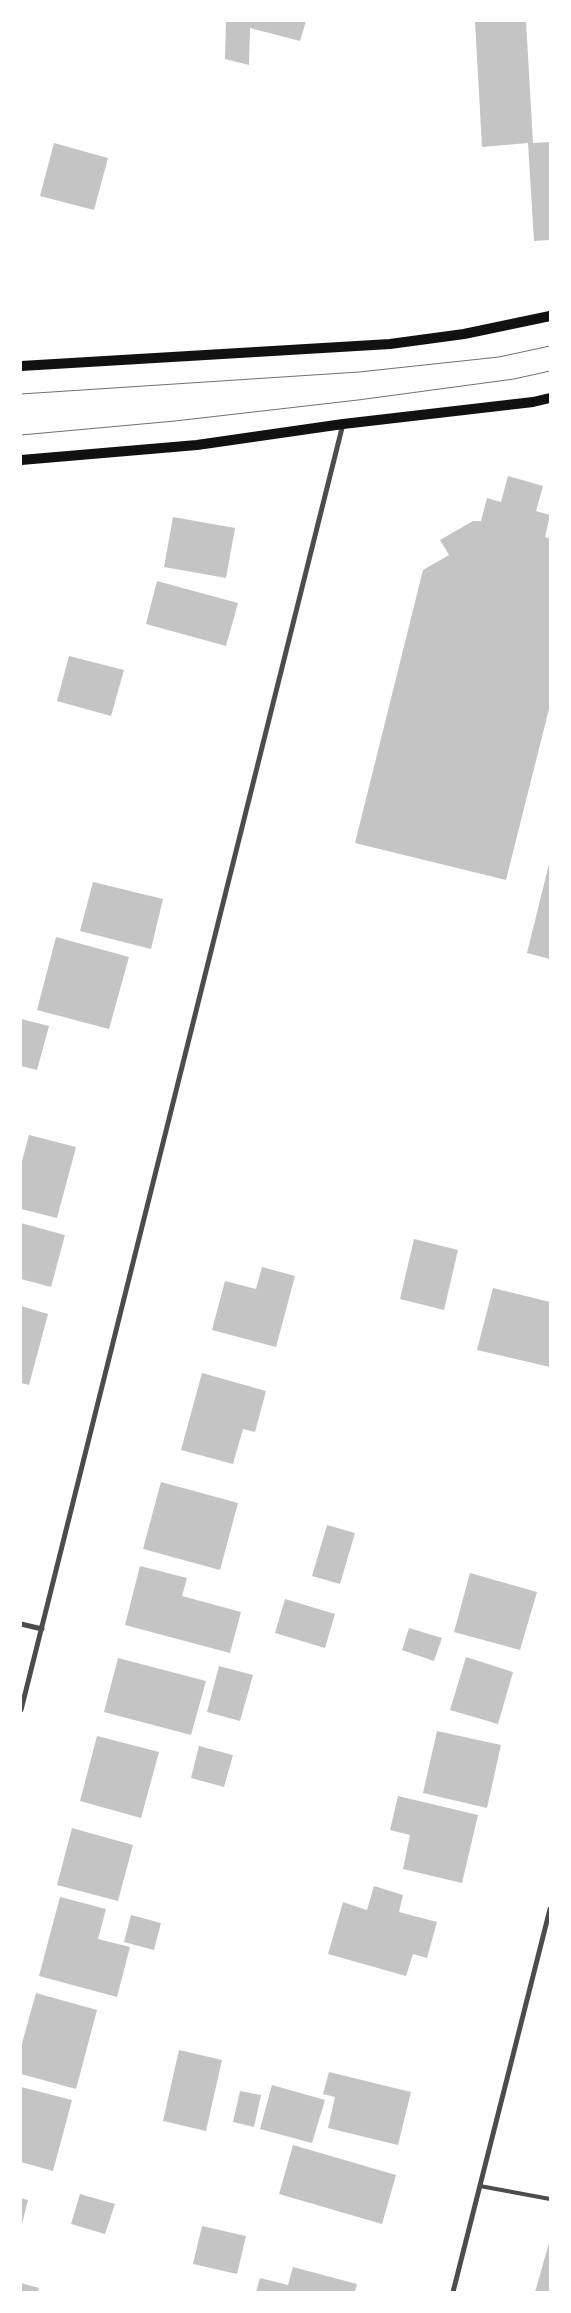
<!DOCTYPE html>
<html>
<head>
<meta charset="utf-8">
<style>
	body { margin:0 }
	#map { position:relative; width:571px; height:2313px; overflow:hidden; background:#fff; font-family:"Asap Condensed",sans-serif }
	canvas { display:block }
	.frame { position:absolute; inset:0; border:22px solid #fff; pointer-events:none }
</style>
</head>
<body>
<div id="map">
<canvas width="571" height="2313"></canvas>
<div class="frame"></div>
</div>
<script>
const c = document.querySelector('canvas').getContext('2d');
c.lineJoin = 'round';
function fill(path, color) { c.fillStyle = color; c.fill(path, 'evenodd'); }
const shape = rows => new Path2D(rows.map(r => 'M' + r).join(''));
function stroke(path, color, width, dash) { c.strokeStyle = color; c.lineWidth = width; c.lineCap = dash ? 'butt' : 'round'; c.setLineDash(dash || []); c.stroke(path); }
const building = shape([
	[226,21,306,21,300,41,250,28,249,65,225,59],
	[475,21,526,21,533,143,550,142,550,240,534,241,528,143,482,147],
	[54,143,108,158,94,210,40,196],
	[508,476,543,486,536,511,550,515,545,537,550,539,550,705,506,880,355,843,423,570,449,555,440,540,473,521,481,521,487,498,501,502],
	[173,517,235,528,226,578,164,567],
	[157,581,238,603,226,646,146,624],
	[69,656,124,670,111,716,57,701],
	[549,864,550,865,550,959,527,953],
	[93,882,163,899,151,949,80,931],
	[56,937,129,957,109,1029,37,1010],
	[21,1019,49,1026,37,1070,21,1066],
	[29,1135,76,1147,57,1218,21,1209,21,1165],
	[21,1223,65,1235,51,1287,21,1279],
	[414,1239,458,1250,444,1310,400,1299],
	[262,1267,295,1276,276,1347,212,1330,225,1281,256,1289],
	[493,1288,550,1302,550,1367,477,1350],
	[21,1306,48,1314,29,1385,21,1383],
	[202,1373,266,1391,255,1432,243,1429,233,1464,181,1450],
	[161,1482,238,1503,220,1570,143,1549],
	[327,1525,355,1533,340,1584,312,1576],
	[140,1566,187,1578,182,1596,241,1612,230,1653,125,1625],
	[470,1573,537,1592,520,1650,454,1632],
	[285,1599,335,1614,325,1648,275,1633],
	[409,1628,442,1638,434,1661,402,1650],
	[466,1657,513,1672,498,1724,450,1710],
	[118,1658,206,1681,191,1735,104,1712],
	[219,1666,253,1675,240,1721,207,1712],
	[437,1731,501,1745,487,1808,423,1793],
	[97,1736,159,1752,141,1818,80,1801],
	[199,1746,233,1755,224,1787,191,1778],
	[398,1796,478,1815,462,1883,403,1869,410,1835,390,1830],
	[72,1828,133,1845,118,1901,57,1885],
	[374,1886,403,1895,399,1912,437,1922,427,1958,413,1954,406,1976,328,1954,343,1902,367,1910],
	[60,1897,106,1909,98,1939,130,1947,117,1997,39,1976],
	[131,1915,161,1923,154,1950,124,1942],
	[36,1993,97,2010,76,2089,21,2074,21,2047],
	[179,2050,222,2060,206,2131,163,2121],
	[329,2072,411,2092,398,2145,328,2128,335,2097,323,2094],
	[272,2085,325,2100,312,2143,260,2129],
	[21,2087,72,2100,53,2171,21,2162],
	[240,2091,261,2095,254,2127,233,2122],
	[293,2145,396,2175,382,2224,279,2194],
	[80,2194,115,2204,105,2234,71,2224],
	[21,2198,28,2200,22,2224,21,2224],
	[202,2226,246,2236,237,2274,193,2264],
	[549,2243,550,2292,535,2292],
	[293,2267,357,2284,355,2292,256,2292,260,2278,288,2285],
	[21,2283,39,2288,38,2292,21,2292]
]);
const service = shape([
	[480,2186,550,2199]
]);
const minor = shape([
	[21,1624,42,1629],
	[21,1710,343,424],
	[453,2292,550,1909]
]);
const secondary = shape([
	[21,366,390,344,464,334,550,316],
	[21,460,197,445,343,424,533,402,550,398]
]);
const tram = shape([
	[21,394,359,372,499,357,550,346],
	[21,435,175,421,358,400,514,379,550,371]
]);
fill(building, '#c4c4c4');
stroke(service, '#4c4c4c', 4);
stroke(minor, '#4c4c4c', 5);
stroke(secondary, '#111', 10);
stroke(tram, '#707070', 1);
</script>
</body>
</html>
